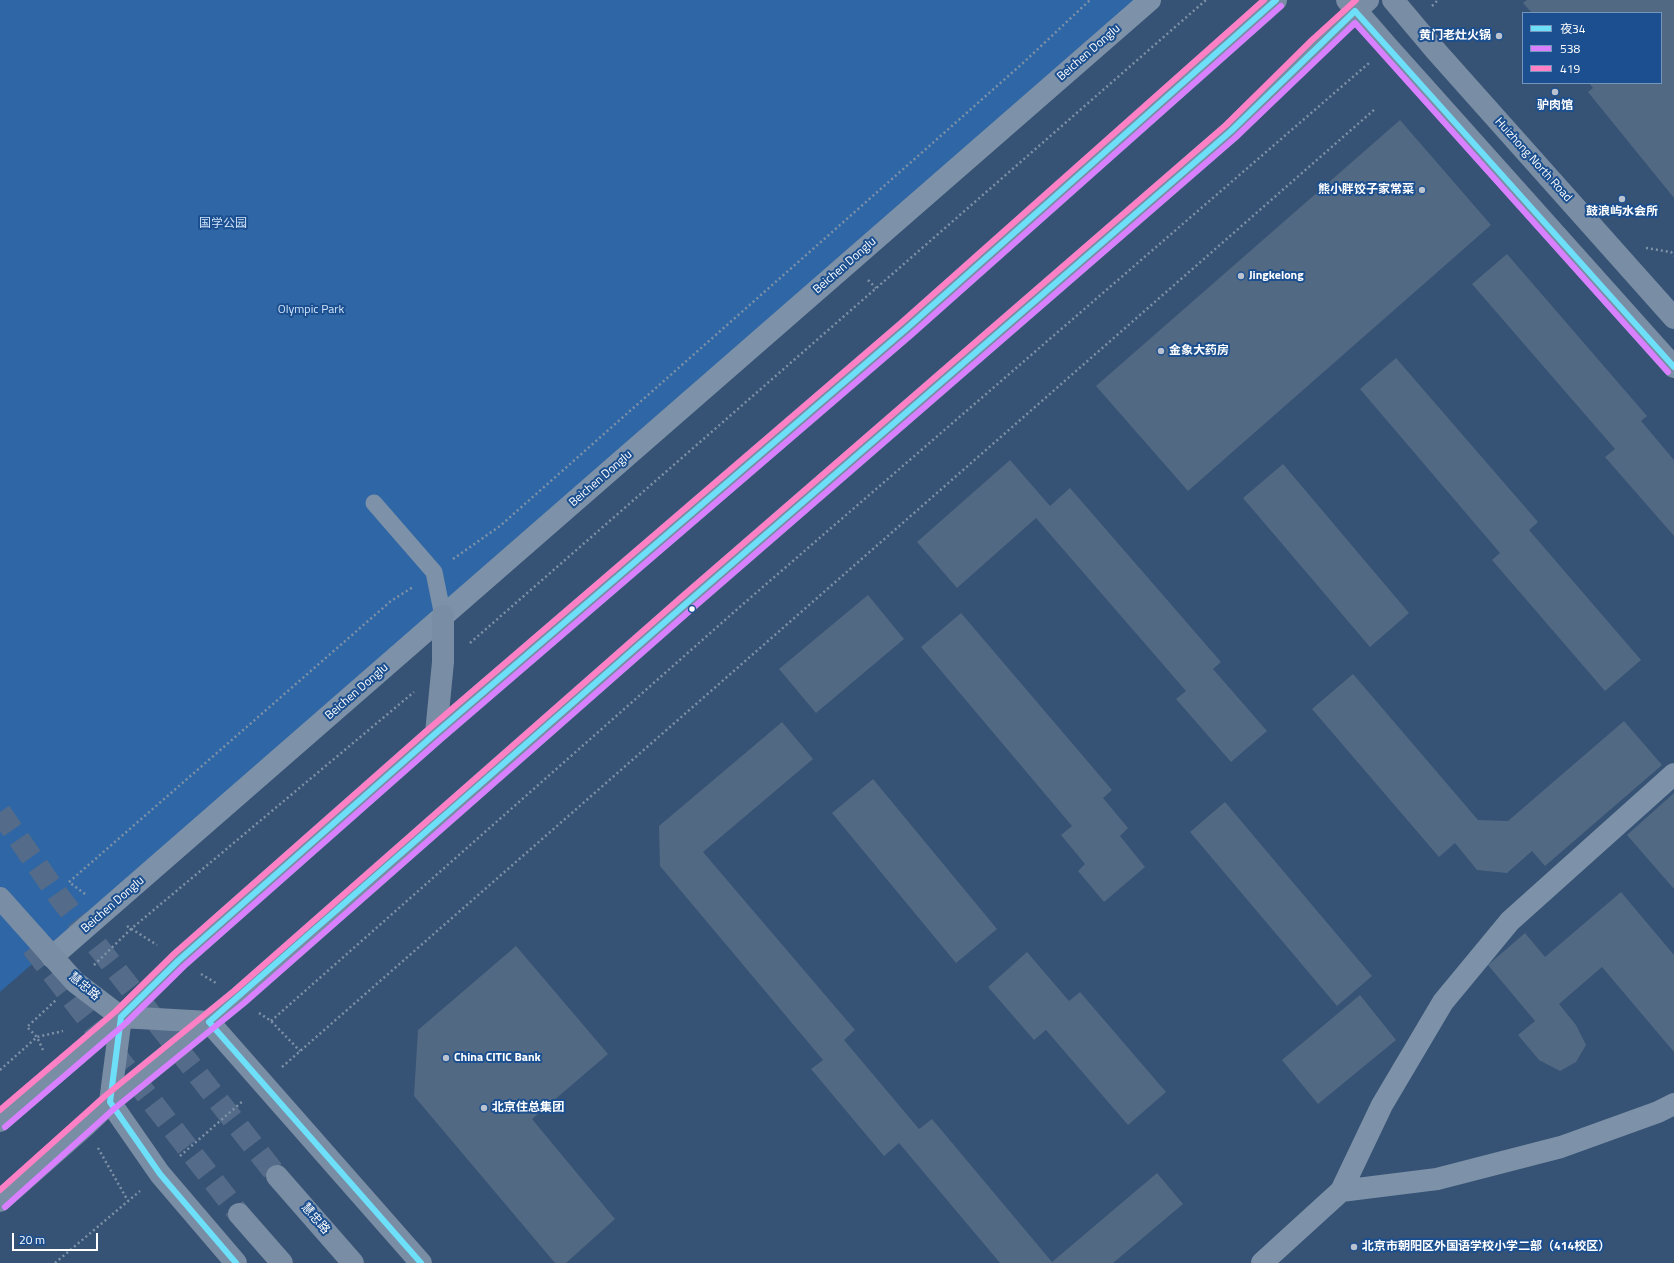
<!DOCTYPE html>
<html>
<head>
<meta charset="utf-8">
<style>
	body { margin:0 }
	#map { position:relative; width:1674px; height:1263px; overflow:hidden; background:#365274; font-family:"Titillium Web","Noto Sans SC",sans-serif }
	canvas { display:block }
	.legend { position:absolute; left:1522px; top:12px; width:140px; height:72px; box-sizing:border-box; background:#1b4f8f; border:1px solid #7695bc; margin:0; padding:5px 7px; list-style:none; font-size:12px; color:#fff }
	.legend li { display:flex; align-items:center; gap:8px; height:20px }
	.legend b { width:20px; border:1px solid #7695bc }
	.scale { position:absolute; left:12px; top:1233px; width:86px; height:18px; box-sizing:border-box; border:2px solid #fff; border-top:0; padding-left:5px; font-size:12px; line-height:14px; white-space:nowrap; color:#fff; -webkit-text-stroke:3px #1b4f8f; paint-order:stroke }
</style>
</head>
<body>
<div id="map">
<canvas width="1674" height="1263"></canvas>
<ul class="legend">
<li><b style="height:5px;background:#6ddff8"></b>夜34</li>
<li><b style="height:5px;background:#d880ff"></b>538</li>
<li><b style="height:5px;background:#ff80c5"></b>419</li>
</ul>
<div class="scale">20 m</div>
</div>
<script>
const c = document.querySelector('canvas').getContext('2d');
c.lineJoin = 'round';
function fill(path, color) { c.fillStyle = color; c.fill(path, 'evenodd'); }
const shape = rows => new Path2D(rows.map(r => 'M' + r).join(''));
function stroke(path, color, width, dash) { c.strokeStyle = color; c.lineWidth = width; c.lineCap = dash ? 'butt' : 'round'; c.setLineDash(dash || []); c.stroke(path); }
function label(font, color, halo, rows, align = 'center') {
  c.font = font + ' "Titillium Web","Noto Sans SC",sans-serif'; c.lineWidth = 4; c.setLineDash([]); c.textBaseline = 'middle'; c.strokeStyle = halo; c.fillStyle = color; for (const [text, x, y, turn = 0] of rows) {
    c.save(); c.translate(x, y); c.rotate((+turn || 0) * Math.PI / 180); c.textAlign = isNaN(turn) ? turn : align; if (halo) c.strokeText(text, 0, 0); c.fillText(text, 0, 0); c.restore();
  }
}
const green = shape([
	[0,0,1136,0,0,992]
]);
const building = shape([
	[1527,0,1674,0,1674,198,1588,92,1593,88,1589,83,1661,83,1661,13,1532,13,1523,3],
	[1400,120,1491,225,1188,491,1096,386],
	[1507,254,1647,416,1641,421,1674,460,1674,536,1605,457,1615,449,1472,284],
	[1396,358,1538,522,1529,530,1641,660,1605,691,1492,560,1500,553,1360,389],
	[1010,460,1050,506,1070,488,1221,662,1213,669,1267,731,1231,762,1176,699,1186,691,1036,518,957,588,917,542],
	[1283,464,1409,613,1370,647,1243,498],
	[868,595,904,639,816,713,779,669],
	[961,613,1112,790,1103,798,1128,828,1120,836,1145,867,1104,902,1078,871,1085,864,1061,835,1072,826,921,647],
	[1353,674,1478,820,1508,821,1624,721,1662,765,1545,866,1532,851,1507,873,1477,870,1455,843,1439,857,1312,709],
	[782,722,813,759,703,852,855,1030,844,1040,919,1129,932,1119,1052,1262,1157,1173,1183,1204,1113,1263,1000,1263,899,1143,884,1156,811,1069,823,1060,660,866,659,826],
	[873,779,997,929,956,963,832,813],
	[1674,793,1674,889,1627,835],
	[1225,802,1372,976,1337,1006,1190,832],
	[1621,892,1674,955,1674,1052,1602,967,1559,1004,1576,1025,1586,1045,1576,1062,1560,1071,1539,1060,1518,1035,1535,1021,1488,965,1525,933,1545,957],
	[516,946,608,1054,532,1119,615,1219,566,1263,555,1263,414,1096,418,1030],
	[1027,952,1069,1001,1080,992,1166,1092,1128,1125,1046,1030,1034,1040,988,987],
	[1360,995,1396,1040,1318,1104,1282,1060]
]);
const secondaryTunnel = shape([
	[0,812,60,898,277,1176],
	[32,947,239,1214]
]);
const path = shape([
	[1432,6,1438,0],
	[1646,248,1671,252,1674,256],
	[868,280,876,288],
	[453,559,500,526,1023,63,1090,0],
	[470,643,1206,0],
	[85,894,69,882,391,601,413,587],
	[127,926,157,945],
	[94,965,131,929,414,692],
	[201,974,216,983],
	[259,1013,271,1021,300,1051],
	[271,1021,742,605,1369,63],
	[43,1050,37,1037,27,1027,56,1000],
	[282,1067,1375,109],
	[0,1070,37,1037,63,1031],
	[98,1148,128,1201],
	[180,1156,244,1100],
	[55,1263,140,1191]
]);
const lane = shape([
	[374,503,434,572,443,616]
]);
const street = shape([
	[52,957,1150,0],
	[1341,1191,1437,1179,1561,1147,1658,1112,1674,1104],
	[1262,1263,1341,1191,1382,1105,1443,1002,1510,921,1674,774]
]);
const secondary = shape([
	[1347,0,1387,46,1674,367],
	[1393,0,1436,51,1674,318],
	[436,733,443,662,443,616],
	[0,898,75,982,121,1017],
	[121,1017,110,1102,160,1174,236,1263],
	[121,1017,209,1022],
	[209,1022,421,1263],
	[0,1121,121,1017,179,960,436,733,906,329,1276,0],
	[277,1176,353,1263],
	[0,1201,85,1126,110,1102,239,997,689,601,1231,131,1318,46,1368,0],
	[239,1214,282,1263]
]);
const bus1 = shape([
	[236,1263,160,1174,110,1102,121,1017,179,960,436,733,906,329,1276,0],
	[421,1263,209,1022,689,601,1231,131,1355,11,1674,367]
]);
const bus2 = shape([
	[5,1127,126,1023,184,966,441,739,911,335,1281,6],
	[5,1207,115,1108,244,1003,694,607,1236,137,1355,23,1668,372]
]);
const bus3 = shape([
	[0,1110,116,1011,174,954,431,727,901,323,1264,0],
	[0,1190,105,1096,234,991,684,595,1226,125,1312,40,1356,0]
]);
const markers = [
	[1499,36,4,"#b9c2ce"],
	[1555,92,4,"#b9c2ce"],
	[1422,190,4,"#b9c2ce"],
	[1622,199,4,"#b9c2ce"],
	[1241,276,4,"#b9c2ce"],
	[1161,351,4,"#b9c2ce"],
	[692,609,3.5,"#fff"],
	[446,1058,4,"#b9c2ce"],
	[484,1108,4,"#b9c2ce"],
	[1354,1247,4,"#b9c2ce"]
];
const poiNames = [
	["黄门老灶火锅",1491,36,"right"],
	["驴肉馆",1555,106,"center"],
	["熊小胖饺子家常菜",1414,190,"right"],
	["鼓浪屿水会所",1622,212,"center"],
	["Jingkelong",1249,276],
	["金象大药房",1169,351],
	["China CITIC Bank",454,1058],
	["北京住总集团",492,1108],
	["北京市朝阳区外国语学校小学二部（414校区）",1362,1247]
];
const streetNames = [
	["Beichen Donglu",1089,53,-41],
	["Huizhong North Road",1533,160,48],
	["Beichen Donglu",845,266,-41],
	["Beichen Donglu",601,479,-41],
	["Beichen Donglu",357,692,-41],
	["Beichen Donglu",113,905,-41],
	["慧忠路",84,987,40],
	["慧忠路",315,1219,49]
];
const parkNames = [
	["国学公园",223,224],
	["Olympic Park",311,310]
];
fill(green, '#2f66a5');
fill(building, '#526984');
stroke(secondaryTunnel, '#546c89', 22, [22, 11]);
stroke(path, '#7d92a8', 2.5, [2, 3]);
stroke(lane, '#7d92a8', 17);
stroke(street, '#7d92a8', 22);
stroke(secondary, '#798da4', 22);
stroke(bus1, '#6ddff8', 6);
stroke(bus2, '#d880ff', 6);
stroke(bus3, '#ff80c5', 6);
for (const [x, y, r, color] of markers) { const dot = new Path2D(); dot.arc(x, y, r, 0, 2 * Math.PI); c.fillStyle = color; c.fill(dot); stroke(dot, '#1b4f8f', 1.5); }
label('bold 12px', '#fff', '#1b4f8f', poiNames, 'left');
label('12px', '#fff', '#1b4f8f', streetNames);
label('12px', '#cfe3fa', '#1b4f8f', parkNames);
</script>
</body>
</html>
